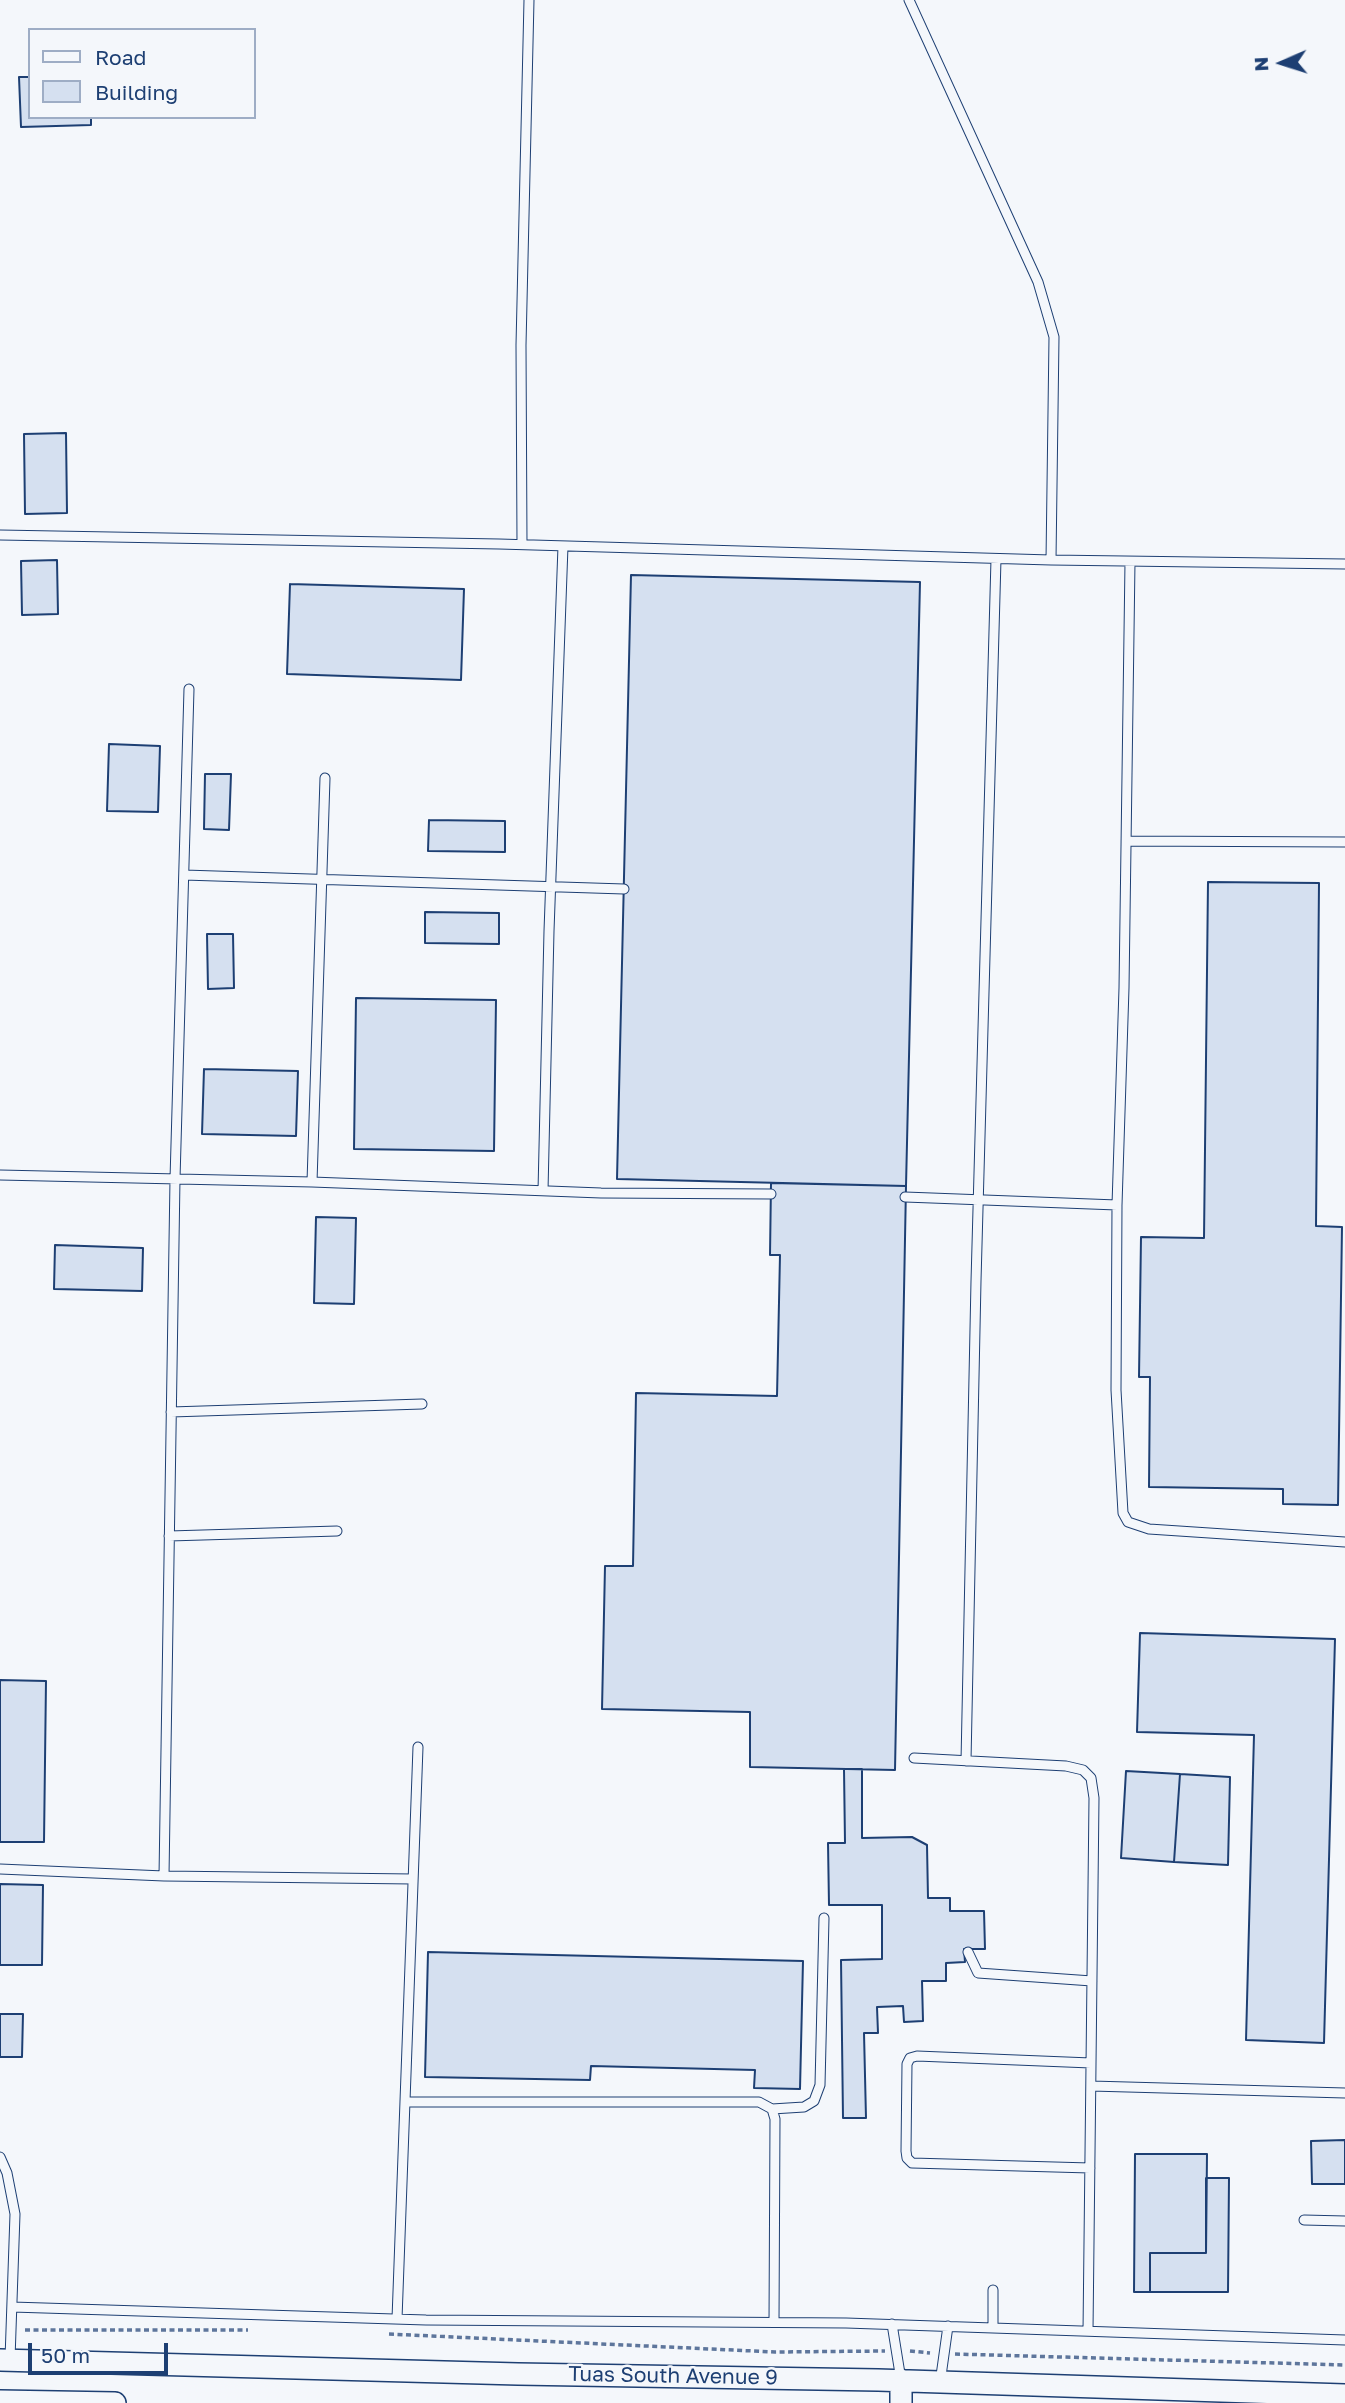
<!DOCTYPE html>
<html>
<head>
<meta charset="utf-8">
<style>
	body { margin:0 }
	#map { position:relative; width:1345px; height:2403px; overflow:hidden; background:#f4f7fb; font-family:"Golos Text",sans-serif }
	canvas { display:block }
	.legend { position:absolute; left:28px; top:28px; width:228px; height:91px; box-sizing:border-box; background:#f4f7fb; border:2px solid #9eadc5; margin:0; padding:9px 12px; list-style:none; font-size:21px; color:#1d3f73 }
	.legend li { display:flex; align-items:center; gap:14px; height:35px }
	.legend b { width:35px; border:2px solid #9eadc5 }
	.north { position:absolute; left:1247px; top:28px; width:70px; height:70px; -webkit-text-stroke:5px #f4f7fb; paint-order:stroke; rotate:267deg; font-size:19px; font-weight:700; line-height:28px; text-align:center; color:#1d3f73 }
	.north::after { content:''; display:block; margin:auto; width:24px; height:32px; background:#1d3f73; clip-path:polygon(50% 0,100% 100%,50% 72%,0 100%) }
	.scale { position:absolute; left:28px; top:2343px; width:140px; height:32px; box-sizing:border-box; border:4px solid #1d3f73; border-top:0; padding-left:9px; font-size:21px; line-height:24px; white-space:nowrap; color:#1d3f73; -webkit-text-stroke:5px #f4f7fb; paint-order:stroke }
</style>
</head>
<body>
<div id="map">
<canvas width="1345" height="2403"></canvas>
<ul class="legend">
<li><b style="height:9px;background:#f4f7fb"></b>Road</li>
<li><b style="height:19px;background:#d5e0f0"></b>Building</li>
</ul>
<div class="north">N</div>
<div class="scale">50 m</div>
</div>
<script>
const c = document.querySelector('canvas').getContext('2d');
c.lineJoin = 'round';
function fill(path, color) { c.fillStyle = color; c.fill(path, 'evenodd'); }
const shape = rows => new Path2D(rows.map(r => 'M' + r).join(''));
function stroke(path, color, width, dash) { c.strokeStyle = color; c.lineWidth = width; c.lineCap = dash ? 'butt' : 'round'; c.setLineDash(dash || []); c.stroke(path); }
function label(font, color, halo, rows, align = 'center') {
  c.font = font + ' "Golos Text",sans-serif'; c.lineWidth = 5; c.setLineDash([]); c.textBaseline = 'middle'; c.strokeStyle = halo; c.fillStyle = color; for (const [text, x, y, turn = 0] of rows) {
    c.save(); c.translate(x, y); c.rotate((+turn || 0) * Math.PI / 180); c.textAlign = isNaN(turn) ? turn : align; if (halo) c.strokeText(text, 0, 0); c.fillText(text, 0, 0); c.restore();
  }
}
const building = shape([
	[19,77,30,77,30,117,91,117,91,125,21,127,19,77],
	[66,433,67,513,25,514,24,434,66,433],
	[57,560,58,614,22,615,21,561,57,560],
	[631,575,920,582,906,1186,617,1179,631,575],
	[290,584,464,589,461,680,287,674,290,584],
	[109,744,160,746,158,812,107,811,109,744],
	[205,774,231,774,229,830,204,829,205,774],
	[429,820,505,821,505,852,428,851,429,820],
	[1208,882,1319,883,1316,1226,1342,1227,1338,1505,1283,1504,1283,1489,1149,1487,1150,1377,1139,1377,1141,1237,1204,1238,1208,882],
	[425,912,499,913,499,944,425,943,425,912],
	[207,934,233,934,234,988,208,989,207,934],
	[356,998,496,1000,494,1151,354,1149,356,998],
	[204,1069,298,1071,296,1136,202,1134,204,1069],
	[771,1183,906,1186,895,1770,750,1767,750,1712,602,1709,605,1566,633,1566,636,1393,777,1396,780,1255,770,1255,771,1183],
	[316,1217,356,1218,354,1304,314,1303,316,1217],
	[55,1245,143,1248,142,1291,54,1289,55,1245],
	[1140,1633,1335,1639,1324,2043,1246,2040,1254,1735,1137,1732,1140,1633],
	[0,1680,46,1681,44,1842,0,1842,0,1680],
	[844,1769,862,1769,862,1838,912,1837,927,1845,928,1898,950,1898,950,1911,984,1911,985,1949,964,1949,965,1962,946,1963,946,1981,922,1981,923,2021,904,2022,903,2006,877,2007,878,2033,864,2033,866,2118,843,2118,841,1960,882,1959,882,1905,829,1905,828,1843,845,1843,844,1769],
	[1126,1771,1180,1774,1174,1862,1121,1858,1126,1771],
	[1180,1774,1230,1777,1228,1865,1174,1862,1180,1774],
	[0,1884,43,1885,42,1965,0,1965,0,1884],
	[428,1952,803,1961,800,2089,754,2088,755,2070,591,2066,590,2080,425,2077,428,1952],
	[0,2014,23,2014,22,2057,0,2057,0,2014],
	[1345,2140,1345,2184,1312,2184,1311,2141,1345,2140],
	[1135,2154,1207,2154,1206,2253,1150,2253,1150,2292,1134,2292,1135,2154],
	[1206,2178,1229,2178,1228,2292,1150,2292,1150,2253,1206,2253,1206,2178]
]);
const path = shape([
	[25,2330,248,2330],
	[389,2334,775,2352,885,2351],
	[910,2351,930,2353],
	[955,2354,1345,2365]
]);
const service = shape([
	[909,0,1038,282,1054,337,1051,560],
	[0,535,499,544,1051,560,1345,564],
	[522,544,521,345,529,0],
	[1130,562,1124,988,1117,1205,1116,1390,1123,1513,1128,1522,1149,1529,1345,1542],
	[1126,841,1345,842],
	[184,875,624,889],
	[0,1175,312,1182,601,1193,771,1194],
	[312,1182,325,778],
	[543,1191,549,931,563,546],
	[905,1197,1117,1205],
	[171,1412,422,1404],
	[169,1536,337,1531],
	[914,1758,1066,1766,1083,1770,1091,1778,1094,1798,1088,2331],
	[966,1761,976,1281,996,559],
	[0,1869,164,1876,413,1879],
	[164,1876,175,1179,189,689],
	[968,1952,978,1973,1092,1981],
	[1091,2086,1345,2093],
	[405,2102,759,2102,772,2109,804,2107,814,2101,820,2085,824,1918],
	[772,2109,775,2119,774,2322],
	[0,2157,7,2173,15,2214,10,2359],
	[1090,2168,912,2163,907,2158,906,2151,907,2064,910,2058,917,2056,1091,2063],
	[1304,2220,1345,2221],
	[993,2290,993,2328],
	[12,2307,426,2320,846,2323,1345,2340],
	[397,2319,418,1747],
	[892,2324,901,2380],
	[940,2383,948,2326]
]);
const tertiary = shape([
	[0,2360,518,2374,878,2380,1345,2395],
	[901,2380,901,2403],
	[0,2401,115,2403]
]);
const streetNames = [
	["Tuas South Avenue 9",673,2376,1]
];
fill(building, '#d5e0f0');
stroke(building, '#1d3f73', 2);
stroke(service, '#1d3f73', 11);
stroke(tertiary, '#1d3f73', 24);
stroke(path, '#5e769c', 3.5, [5, 3.5]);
stroke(service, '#f4f7fb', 9);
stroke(tertiary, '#f4f7fb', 21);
label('21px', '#1d3f73', '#f4f7fb', streetNames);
</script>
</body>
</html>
